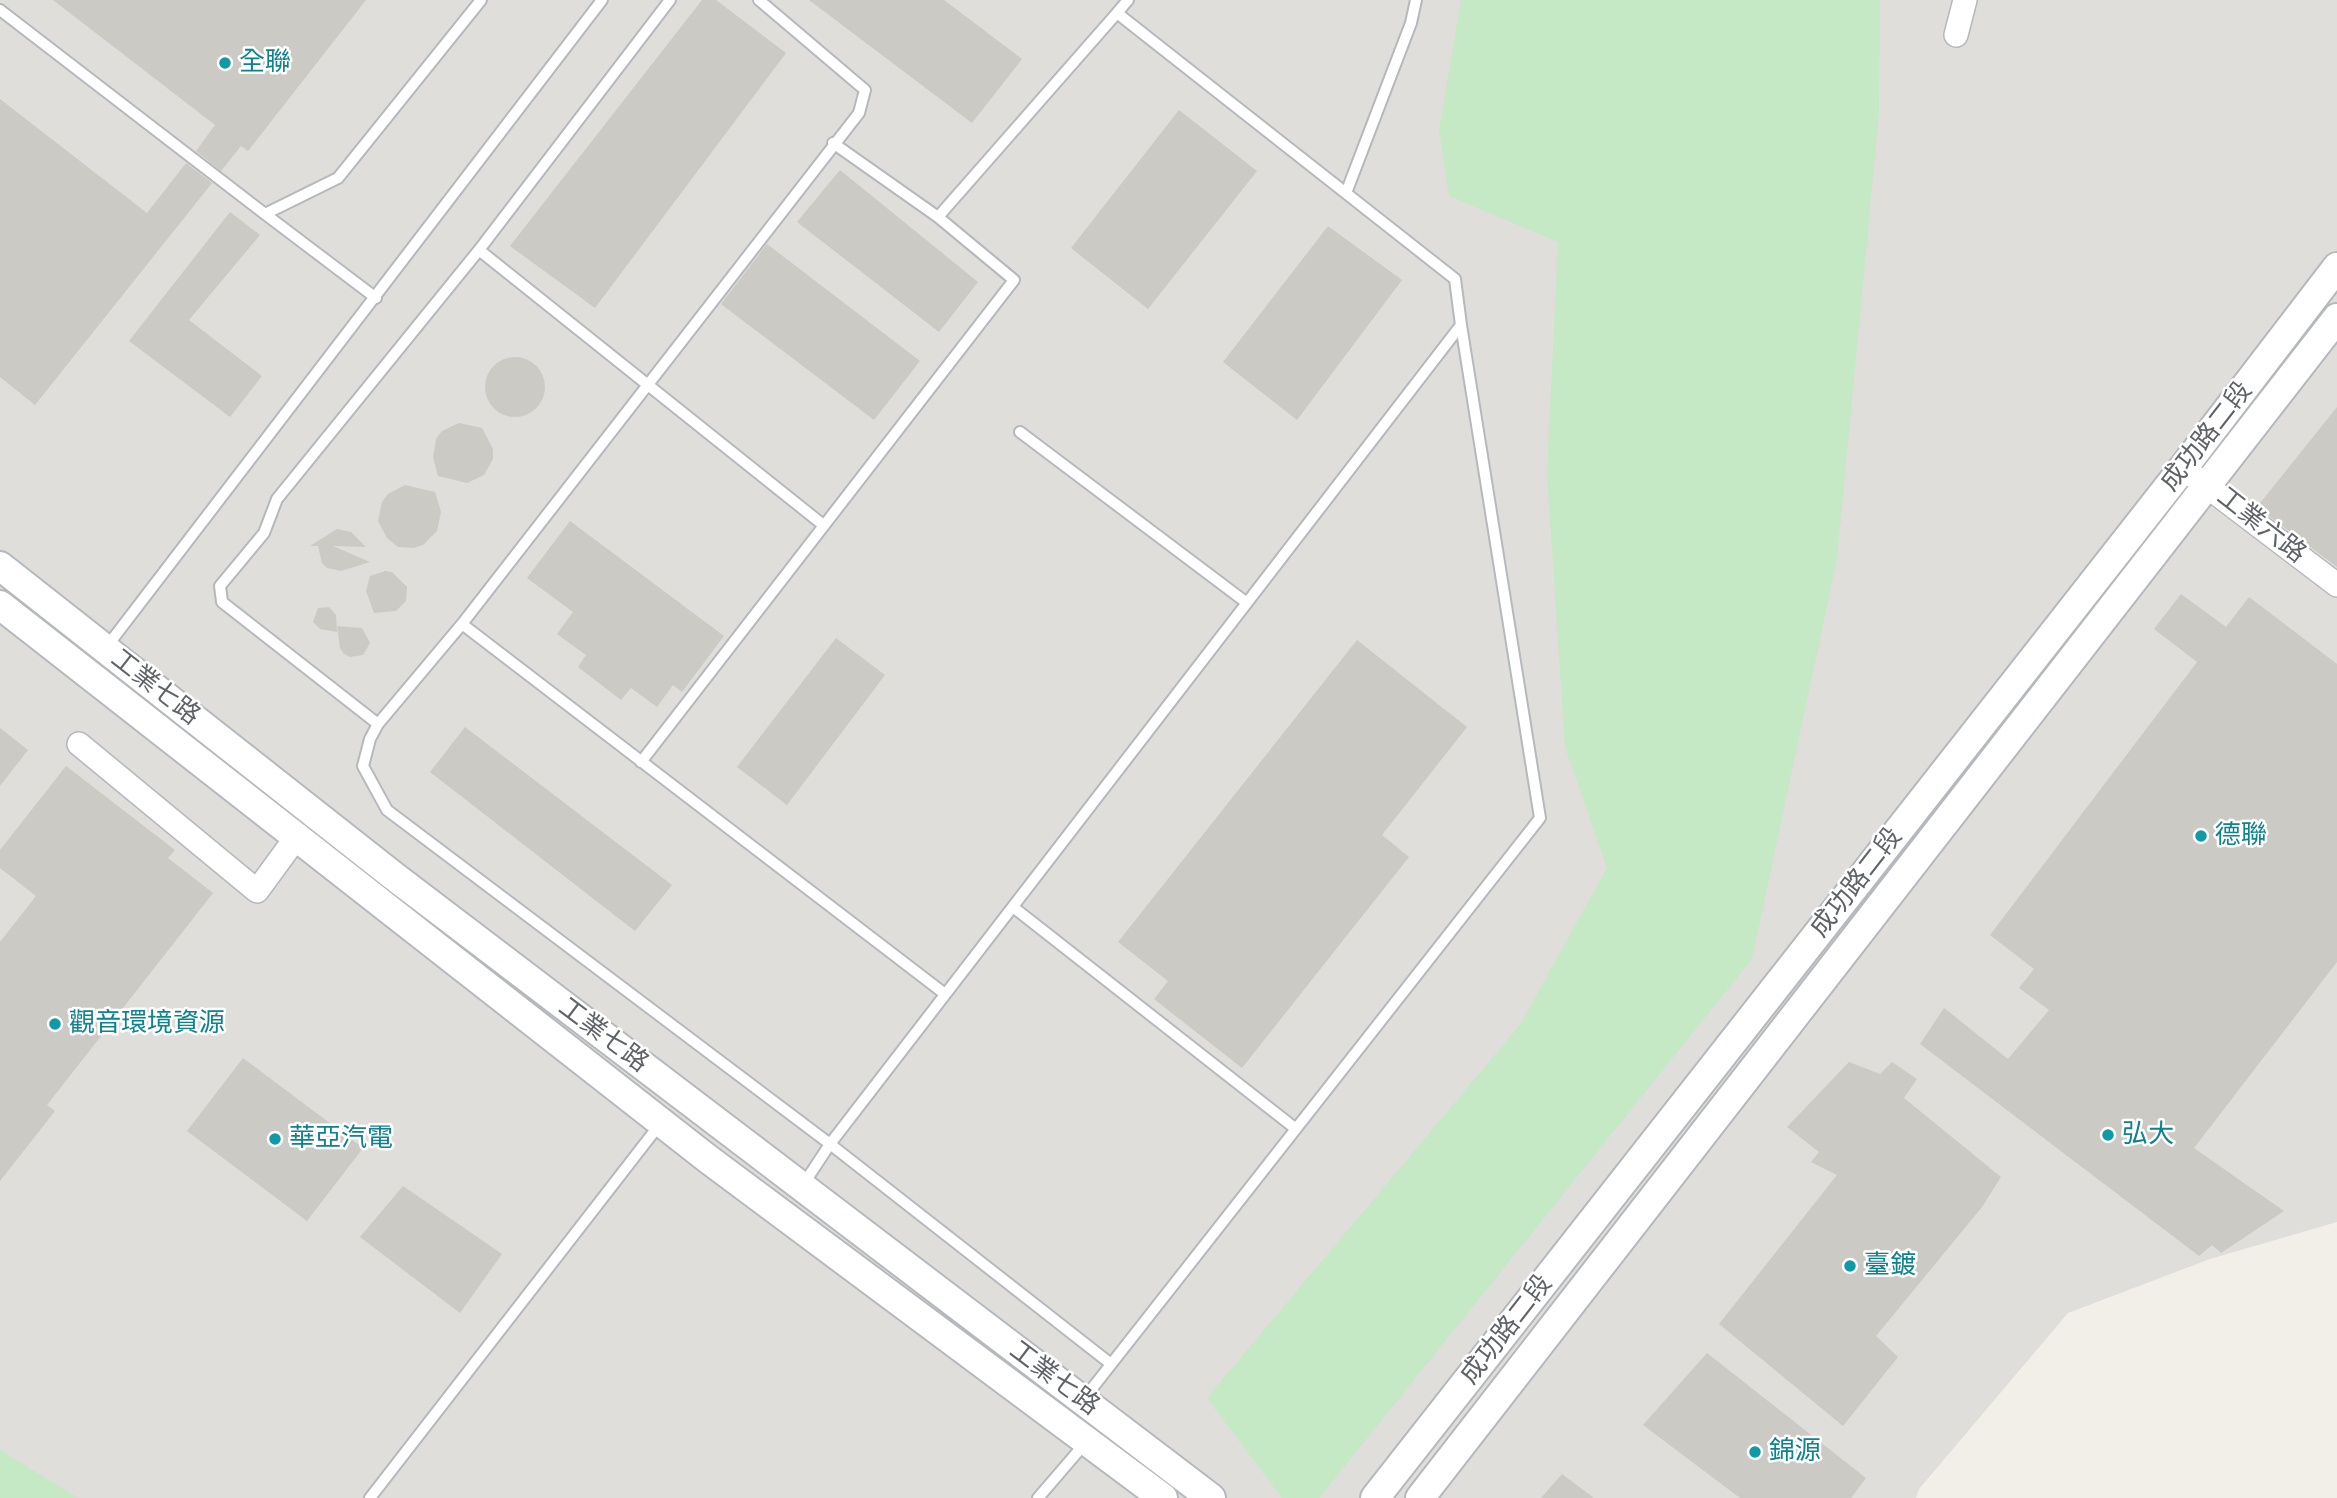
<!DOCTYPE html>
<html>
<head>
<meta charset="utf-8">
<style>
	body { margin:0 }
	canvas { display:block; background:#f1efe8 }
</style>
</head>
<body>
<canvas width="2337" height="1498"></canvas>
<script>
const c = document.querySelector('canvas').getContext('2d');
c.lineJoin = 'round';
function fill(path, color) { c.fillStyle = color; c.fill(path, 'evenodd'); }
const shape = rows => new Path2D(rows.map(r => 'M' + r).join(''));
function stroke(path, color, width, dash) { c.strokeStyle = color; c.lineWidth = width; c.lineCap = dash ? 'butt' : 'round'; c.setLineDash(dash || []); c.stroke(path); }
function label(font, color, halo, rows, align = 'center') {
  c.font = font + ' Signika,"Noto Sans TC",sans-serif'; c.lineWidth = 5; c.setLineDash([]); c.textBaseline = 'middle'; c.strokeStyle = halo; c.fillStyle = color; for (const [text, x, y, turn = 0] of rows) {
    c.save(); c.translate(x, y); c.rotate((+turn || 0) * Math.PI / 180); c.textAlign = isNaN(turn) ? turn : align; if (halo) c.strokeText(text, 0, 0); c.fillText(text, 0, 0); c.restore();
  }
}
const industrial = shape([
	[0,0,2337,0,2337,1222,2210,1259,2068,1313,1919,1489,1916,1498,0,1498]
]);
const green = shape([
	[1461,0,1880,0,1879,113,1837,559,1752,959,1319,1498,1282,1498,1207,1398,1520,1025,1607,868,1565,747,1547,474,1558,242,1449,196,1439,130],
	[0,1450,78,1498,0,1498]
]);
const building = shape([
	[53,0,366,0,248,151,241,146,221,171,196,151,215,125],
	[702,0,716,0,786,53,595,308,510,246],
	[809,0,944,0,1022,59,972,123],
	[0,99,147,213,186,163,212,183,35,405,0,377],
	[1179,110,1257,171,1148,309,1071,248],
	[840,170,978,282,939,332,797,222],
	[230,212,260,235,189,320,262,376,230,417,129,341],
	[1328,226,1402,280,1297,420,1223,362],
	[767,244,920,361,874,420,721,304],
	'485 387a30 30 0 1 1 60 0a30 30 0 1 1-60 0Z',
	[2337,407,2337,567,2257,507],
	[459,423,482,428,493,449,493,459,484,475,467,483,438,476,433,457,436,439,442,431],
	[405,485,435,492,441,512,437,531,423,545,414,548,398,547,387,538,378,521,382,502,388,494],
	[570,521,724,636,682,692,673,685,657,707,631,688,621,700,578,667,586,655,557,634,573,612,527,578],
	[337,529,351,532,366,547,333,546,370,562,341,571,327,568,322,563,318,546,310,546],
	[385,571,392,572,407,587,406,601,396,611,374,613,366,591,370,576],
	[2181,594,2226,627,2249,597,2337,664,2337,962,2194,1148,2284,1211,2221,1253,2212,1245,2199,1256,1920,1044,1944,1008,2008,1059,2049,1010,2019,988,2034,969,1990,935,2197,662,2154,629],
	[329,607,336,615,337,632,320,629,313,622,318,608],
	[337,626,362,628,370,643,363,655,350,657,344,654,340,648],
	[836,638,885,675,787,805,737,767],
	[1357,640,1467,727,1382,835,1409,857,1242,1068,1154,999,1168,981,1118,942],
	[465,727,672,885,635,931,430,772],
	[0,728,28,750,0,786],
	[66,766,175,850,168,858,213,893,47,1105,55,1111,0,1181,0,942,36,896,0,868,0,850],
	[243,1058,363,1148,307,1221,187,1131],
	[1849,1062,1880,1074,1892,1062,1917,1079,1904,1098,2001,1177,1982,1207,1876,1336,1898,1357,1843,1426,1719,1324,1837,1175,1811,1162,1819,1152,1787,1127],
	[403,1186,502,1254,460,1313,360,1237],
	[1707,1353,1866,1478,1851,1498,1740,1498,1643,1425],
	[1562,1474,1594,1498,1541,1498]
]);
const service = shape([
	[670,0,479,250,822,524],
	[0,10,265,214,338,178,481,0],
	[1117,13,1128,0],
	[1346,193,1411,23,1416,0],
	[265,214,376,298],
	[479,250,277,499,264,533,220,586,222,602,378,724,370,739,363,766,387,810,830,1144,1111,1364],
	[1020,432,1247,603],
	[462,624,945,994],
	[105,649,602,0],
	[378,724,462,624,859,113,865,90,759,0],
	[641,762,1014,280,938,217],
	[1013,907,1296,1129],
	[803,1185,830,1144,1461,325,1455,279,1117,13,938,217,833,143],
	[1083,1400,1540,818,1461,325],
	[370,1498,660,1124],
	[1038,1498,1087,1441]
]);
const minor = shape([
	[1956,35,1965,0],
	[2183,468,2337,585],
	[79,744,257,891,298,835]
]);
const tertiary = shape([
	[0,566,395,877,1211,1498],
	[0,605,708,1159,1163,1498],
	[1375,1498,2183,468,2337,267],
	[1420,1498,2337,318]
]);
const markers = [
	[225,63,7,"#0f9aa8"],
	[2201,836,7,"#0f9aa8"],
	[55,1024,7,"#0f9aa8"],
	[2108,1135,7,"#0f9aa8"],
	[275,1139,7,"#0f9aa8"],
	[1850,1266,7,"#0f9aa8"],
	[1755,1452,7,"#0f9aa8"]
];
const cultureNames = [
	["全聯",239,63],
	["德聯",2215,836],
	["觀音環境資源",69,1024],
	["弘大",2122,1135],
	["華亞汽電",289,1139],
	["臺鍍",1864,1266],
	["錦源",1769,1452]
];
const streetNames = [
	["成功路二段",2207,437,-52],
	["工業六路",2261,526,38],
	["工業七路",155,688,38],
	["成功路二段",1857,883,-52],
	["工業七路",603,1036,37],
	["成功路二段",1507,1330,-52],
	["工業七路",1054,1379,37]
];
fill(industrial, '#e0deda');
fill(green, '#c5e8c5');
fill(building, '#cccac5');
stroke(service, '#b5b8bc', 14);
stroke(minor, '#b5b8bc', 26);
stroke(tertiary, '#b5b8bc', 32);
stroke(service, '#fff', 10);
stroke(minor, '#fff', 23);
stroke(tertiary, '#fff', 28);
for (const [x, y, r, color] of markers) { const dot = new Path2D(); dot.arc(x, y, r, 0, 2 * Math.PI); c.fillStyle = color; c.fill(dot); stroke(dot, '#fff', 2.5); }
label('26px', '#0d838f', '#fff', cultureNames, 'left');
label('26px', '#5f6368', '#fff', streetNames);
</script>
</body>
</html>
